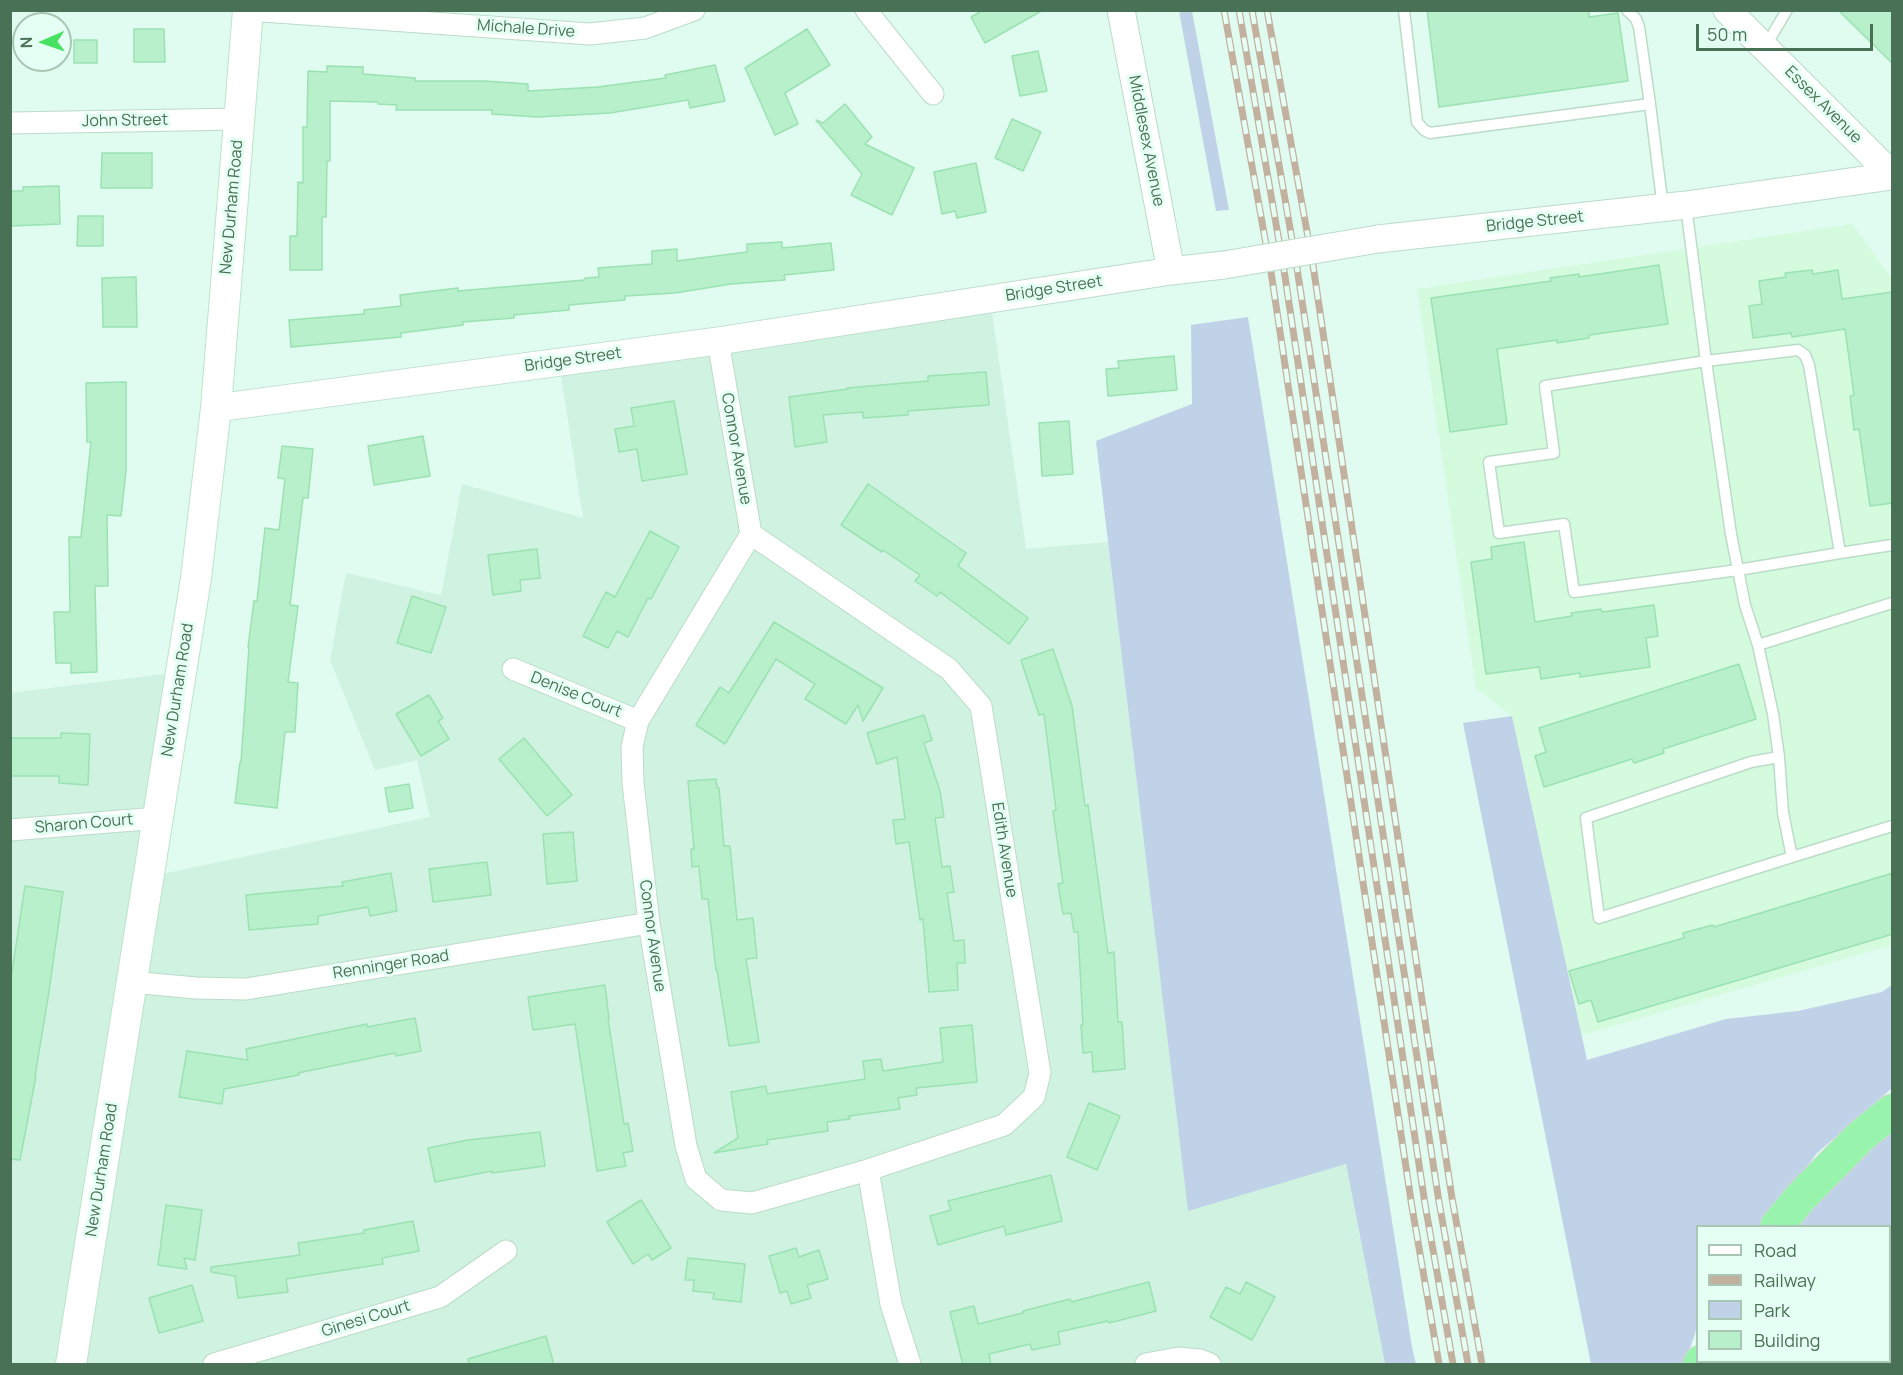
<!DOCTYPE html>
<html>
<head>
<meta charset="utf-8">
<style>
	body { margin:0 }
	#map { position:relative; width:1903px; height:1375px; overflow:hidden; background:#e0fbef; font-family:Manrope,sans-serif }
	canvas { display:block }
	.frame { position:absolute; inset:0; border:12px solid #497155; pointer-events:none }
	.legend { position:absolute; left:1696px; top:1225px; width:195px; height:138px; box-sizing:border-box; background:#e6fff4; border:2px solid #a7c6b4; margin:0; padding:8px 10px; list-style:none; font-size:18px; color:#497155 }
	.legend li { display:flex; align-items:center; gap:12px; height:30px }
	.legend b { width:30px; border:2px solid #a7c6b4 }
	.north { position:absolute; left:12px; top:12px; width:60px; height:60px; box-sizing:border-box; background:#e6fff4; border:2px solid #a7c6b4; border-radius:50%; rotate:268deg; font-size:16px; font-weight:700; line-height:24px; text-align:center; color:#497155 }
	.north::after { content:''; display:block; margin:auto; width:21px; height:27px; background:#48e263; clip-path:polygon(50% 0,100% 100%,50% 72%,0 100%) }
	.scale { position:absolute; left:1696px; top:24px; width:177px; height:27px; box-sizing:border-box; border:3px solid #497155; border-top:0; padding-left:8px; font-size:18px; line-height:21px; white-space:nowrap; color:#497155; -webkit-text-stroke:4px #e6fff4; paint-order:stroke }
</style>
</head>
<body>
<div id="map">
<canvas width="1903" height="1375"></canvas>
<div class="frame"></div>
<ul class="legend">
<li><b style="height:8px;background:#fff"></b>Road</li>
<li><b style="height:8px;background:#c3b1a0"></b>Railway</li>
<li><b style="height:16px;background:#c0d2e8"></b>Park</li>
<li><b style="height:16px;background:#b9f0cc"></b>Building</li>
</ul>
<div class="north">N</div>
<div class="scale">50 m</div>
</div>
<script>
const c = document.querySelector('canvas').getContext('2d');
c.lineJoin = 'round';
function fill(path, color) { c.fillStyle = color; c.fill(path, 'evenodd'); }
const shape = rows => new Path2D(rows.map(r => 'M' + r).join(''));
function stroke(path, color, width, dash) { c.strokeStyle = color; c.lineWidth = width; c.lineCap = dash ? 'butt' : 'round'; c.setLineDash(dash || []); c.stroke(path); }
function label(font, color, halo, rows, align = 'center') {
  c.font = font + ' Manrope,sans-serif'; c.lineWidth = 6; c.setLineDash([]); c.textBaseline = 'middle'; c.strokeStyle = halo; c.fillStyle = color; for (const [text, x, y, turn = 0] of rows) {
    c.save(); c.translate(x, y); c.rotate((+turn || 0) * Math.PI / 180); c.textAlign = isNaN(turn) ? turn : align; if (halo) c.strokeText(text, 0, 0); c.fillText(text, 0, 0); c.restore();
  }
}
const residential = shape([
	[990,299,1026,549,1108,542,1188,1210,1346,1164,1385,1364,11,1364,10,693,181,672,149,877,430,817,417,760,375,770,330,660,346,573,441,595,462,484,583,518,559,362]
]);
const commercial = shape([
	[1852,224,1892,279,1892,945,1582,1035,1512,716,1476,688,1417,289]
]);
const green = shape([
	[1179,11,1192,11,1229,210,1216,211],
	[1248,317,1412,1347,1416,1364,1385,1364,1346,1164,1188,1211,1096,441,1192,404,1191,325],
	[1512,716,1587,1060,1726,1019,1798,1011,1882,992,1892,985,1892,1088,1817,1153,1762,1226,1698,1226,1697,1327,1685,1364,1591,1364,1463,723],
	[1892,1130,1892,1266,1890,1271,1890,1226,1797,1226,1833,1183],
	[1718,1362,1827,1362,1825,1364,1716,1364]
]);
const building = shape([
	[983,10,1043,10,985,43,971,17,983,10],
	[1427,10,1589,10,1589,17,1618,13,1628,81,1439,107,1427,10],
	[1838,10,1893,10,1893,64,1838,10],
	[134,29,164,29,165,62,134,62,134,29],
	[807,29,830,65,785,93,798,124,775,135,745,68,807,29],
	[74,40,97,40,97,63,74,63,74,40],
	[1038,51,1047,91,1020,96,1012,56,1038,51],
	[715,65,725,101,690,108,688,100,610,113,537,117,492,114,492,110,396,110,397,105,378,104,378,102,330,101,330,161,327,161,326,217,322,217,322,270,290,270,290,236,297,236,298,182,303,183,303,127,307,127,308,71,327,72,327,66,363,67,363,74,415,78,415,81,484,81,528,84,528,91,598,87,666,78,665,75,715,65],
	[845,104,872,137,865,144,914,168,892,215,851,195,862,174,816,120,823,123,845,104],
	[1012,119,1041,132,1023,171,995,158,1012,119],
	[102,153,152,153,152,188,101,188,102,153],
	[976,163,986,212,957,218,955,211,942,214,934,172,976,163],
	[59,186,60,224,10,226,10,191,23,191,23,187,59,186],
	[78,216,103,216,103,246,77,246,78,216],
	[782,242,782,248,831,243,834,270,784,275,785,280,731,284,675,293,625,296,625,300,569,305,569,310,514,315,514,318,463,322,463,325,401,333,401,337,291,347,289,320,364,314,364,310,401,306,400,295,458,288,458,291,585,280,585,278,599,277,598,268,652,264,652,251,677,249,677,261,747,252,747,244,782,242],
	[1659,265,1668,324,1589,335,1589,338,1557,343,1557,340,1497,349,1507,424,1450,432,1431,298,1551,281,1550,278,1579,274,1579,277,1659,265],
	[1812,270,1813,274,1838,270,1842,299,1893,292,1893,503,1870,506,1859,429,1854,430,1850,396,1854,395,1845,329,1792,337,1791,333,1753,338,1749,306,1762,304,1759,281,1786,277,1785,273,1812,270],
	[136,277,137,327,103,327,102,278,136,277],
	[1174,356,1177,390,1108,396,1106,369,1119,368,1118,361,1174,356],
	[986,372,989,405,908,411,908,415,863,418,863,412,823,415,827,442,795,447,789,397,848,389,847,388,928,381,928,376,986,372],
	[126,382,126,471,121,516,107,515,108,586,95,586,97,672,71,673,71,663,56,663,54,612,70,612,69,537,81,537,91,442,87,442,86,383,126,382],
	[674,401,687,474,642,481,637,449,619,452,615,429,634,426,631,408,674,401],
	[1069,421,1073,474,1042,476,1039,423,1069,421],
	[423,436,430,476,374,485,368,446,423,436],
	[282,446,313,449,308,498,303,498,290,605,298,606,288,682,298,683,295,732,285,732,277,808,235,803,240,762,241,762,249,647,248,647,254,601,257,601,265,528,279,530,285,479,278,478,282,446],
	[868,484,966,553,958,566,1028,618,1009,644,940,592,937,596,915,581,920,575,883,550,882,552,841,525,868,484],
	[650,531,679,547,651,599,648,598,628,637,617,631,608,648,583,636,606,592,615,597,650,531],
	[1524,542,1535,622,1572,616,1571,613,1601,609,1602,612,1654,605,1658,636,1646,638,1650,667,1580,677,1580,673,1541,679,1539,667,1486,674,1471,562,1492,559,1491,547,1524,542],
	[537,549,540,578,520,580,521,591,493,595,488,555,537,549],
	[412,596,446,607,431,653,397,643,412,596],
	[774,622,883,688,863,721,858,705,846,724,805,699,815,684,776,659,725,744,696,725,720,687,729,693,774,622],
	[1053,649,1072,706,1085,806,1088,805,1108,953,1114,952,1118,1022,1122,1022,1125,1069,1093,1072,1092,1052,1083,1053,1081,1025,1083,1025,1078,932,1074,932,1071,913,1063,914,1058,884,1063,883,1053,811,1056,810,1044,714,1039,715,1021,660,1053,649],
	[1739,664,1756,719,1663,749,1664,753,1634,763,1632,759,1544,787,1535,756,1546,752,1539,728,1739,664],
	[429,695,443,718,438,721,449,739,421,756,396,714,429,695],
	[924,715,932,740,924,743,940,791,944,817,935,818,942,867,950,866,954,892,947,893,954,941,964,940,965,963,957,963,958,990,929,992,923,919,920,920,909,842,896,844,893,820,905,819,897,757,877,764,867,733,924,715],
	[61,733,90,734,88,785,59,783,59,776,10,776,10,738,61,738,61,733],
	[524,738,572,795,547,816,499,759,524,738],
	[716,779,717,788,719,788,724,846,730,846,737,920,753,918,757,958,746,959,759,1042,729,1046,717,970,716,970,708,899,702,899,699,866,692,867,691,849,694,849,688,781,716,779],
	[409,784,413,808,389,812,385,788,409,784],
	[573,832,577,881,547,884,543,834,573,832],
	[487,862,491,895,433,902,429,869,487,862],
	[391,873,397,911,370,916,368,907,318,916,318,924,249,930,246,895,343,886,342,882,391,873],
	[1893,873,1893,934,1598,1022,1591,1000,1579,1004,1569,971,1684,938,1683,933,1713,925,1714,927,1893,873],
	[25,886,63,892,48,998,35,1076,36,1076,20,1160,10,1159,10,985,25,886],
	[605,985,609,1019,608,1019,624,1124,628,1123,633,1151,623,1153,626,1166,597,1171,575,1024,533,1030,528,997,605,985],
	[415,1018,421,1051,396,1056,395,1053,298,1073,299,1075,224,1089,222,1104,179,1097,187,1051,248,1060,246,1049,367,1024,367,1027,415,1018],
	[972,1025,977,1082,916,1088,917,1095,898,1098,900,1109,849,1116,850,1119,827,1122,828,1131,767,1140,768,1144,714,1153,738,1138,731,1092,766,1086,767,1094,865,1079,863,1061,881,1059,883,1071,943,1062,940,1028,972,1025],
	[1089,1103,1120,1116,1097,1170,1067,1157,1089,1103],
	[540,1132,545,1166,492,1173,492,1171,435,1182,428,1148,468,1140,540,1132],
	[1051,1175,1062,1221,1006,1235,1004,1226,938,1245,930,1216,951,1210,948,1201,1051,1175],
	[641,1200,671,1248,652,1260,648,1254,633,1264,607,1222,641,1200],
	[166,1205,202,1210,195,1260,184,1258,187,1269,158,1265,166,1205],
	[413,1221,419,1251,382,1258,383,1264,286,1279,288,1292,238,1298,235,1276,211,1272,211,1267,300,1255,298,1243,364,1233,364,1230,413,1221],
	[796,1248,799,1257,819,1250,828,1279,807,1285,811,1298,791,1304,787,1291,780,1293,769,1256,796,1248],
	[688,1258,745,1264,741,1302,713,1299,714,1293,693,1291,694,1280,685,1280,688,1258],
	[1149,1282,1156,1311,1109,1323,1108,1321,1058,1332,1060,1344,1032,1350,1030,1344,989,1354,991,1365,963,1365,950,1312,974,1306,978,1324,1023,1313,1023,1311,1070,1299,1071,1302,1149,1282],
	[1246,1282,1275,1297,1252,1340,1210,1317,1226,1287,1240,1294,1246,1282],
	[192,1285,203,1321,159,1333,149,1298,192,1285],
	[546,1336,554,1365,469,1365,468,1359,546,1336]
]);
const service = shape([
	[1404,10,1417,122,1424,130,1430,133,1650,104,1639,27,1636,19,1627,10],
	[1765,47,1787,10],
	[1650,104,1663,208],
	[1686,206,1706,361,1731,534,1745,605,1758,645,1773,714,1779,757,1783,813,1792,857,1892,826],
	[1840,553,1809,365,1805,355,1798,350,1706,361,1545,386,1554,453,1489,462,1499,533,1564,524,1574,592,1738,570,1840,553,1892,545],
	[1758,645,1892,603],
	[1779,757,1751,762,1586,818,1599,918,1792,857]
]);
const minor = shape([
	[248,10,590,34,645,28,694,10],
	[866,10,933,94],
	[10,123,239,119],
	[718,341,751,534,638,721,632,747,633,783,649,923,686,1146,696,1179,721,1200,752,1203,868,1170,1004,1125,1034,1097,1040,1073,981,706,949,669,751,534],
	[513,669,638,721],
	[10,830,158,818],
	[131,982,196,988,246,989,649,923],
	[868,1170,891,1304,910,1364],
	[214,1364,440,1297,506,1251],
	[1146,1364,1178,1358,1200,1360,1210,1364]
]);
const tertiary = shape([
	[1121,10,1171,271],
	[1727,10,1892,175],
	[1378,239,1686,205,1892,176],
	[216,408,718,341,1171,271,1224,265]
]);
const secondary = shape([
	[71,1364,196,578,216,408,248,10]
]);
const motorway = shape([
	[1777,1226,1800,1198,1861,1136,1892,1111],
	[1890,1347,1892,1343],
	[1700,1364,1701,1362]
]);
const rail = shape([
	[1224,10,1271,272,1412,1207,1439,1364],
	[1239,10,1284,270,1425,1204,1453,1364],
	[1252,10,1297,268,1439,1202,1468,1364],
	[1267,10,1313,265,1427,1034,1452,1198,1482,1364]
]);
const tertiaryBridge = shape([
	[1224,265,1378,239]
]);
const streetNames = [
	["Michale Drive",526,29,4],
	["Essex Avenue",1823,105,45],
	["John Street",125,121,-1],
	["Middlesex Avenue",1146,141,79],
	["New Durham Road",232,207,-85],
	["Bridge Street",1535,222,-6],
	["Bridge Street",1054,289,-9],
	["Bridge Street",573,360,-8],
	["Connor Avenue",736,449,80],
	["New Durham Road",178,690,-81],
	["Denise Court",576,695,22],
	["Sharon Court",84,824,-5],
	["Edith Avenue",1004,850,81],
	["Connor Avenue",652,936,82],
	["Renninger Road",391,965,-9],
	["New Durham Road",102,1170,-81],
	["Ginesi Court",366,1319,-17]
];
fill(residential, '#cff2e1');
fill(commercial, '#d4fbde');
fill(green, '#c0d2e8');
fill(building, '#b9f0cc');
stroke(building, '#9ae2b2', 1.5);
stroke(service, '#bbdcc8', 13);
stroke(minor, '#bbdcc8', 23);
stroke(tertiary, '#bbdcc8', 29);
stroke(secondary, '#bbe4cc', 32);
stroke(motorway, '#d0dad3', 35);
stroke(service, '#fff', 10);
stroke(minor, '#fff', 21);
stroke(tertiary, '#fff', 27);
stroke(secondary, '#fff', 30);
stroke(motorway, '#98f4ac', 33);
stroke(rail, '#c3b1a0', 7);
stroke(rail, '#e6fff4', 4.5, [14]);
stroke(tertiaryBridge, '#bbdcc8', 29, []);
stroke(tertiaryBridge, '#fff', 27);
label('16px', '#497155', '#e6fff4', streetNames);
</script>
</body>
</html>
